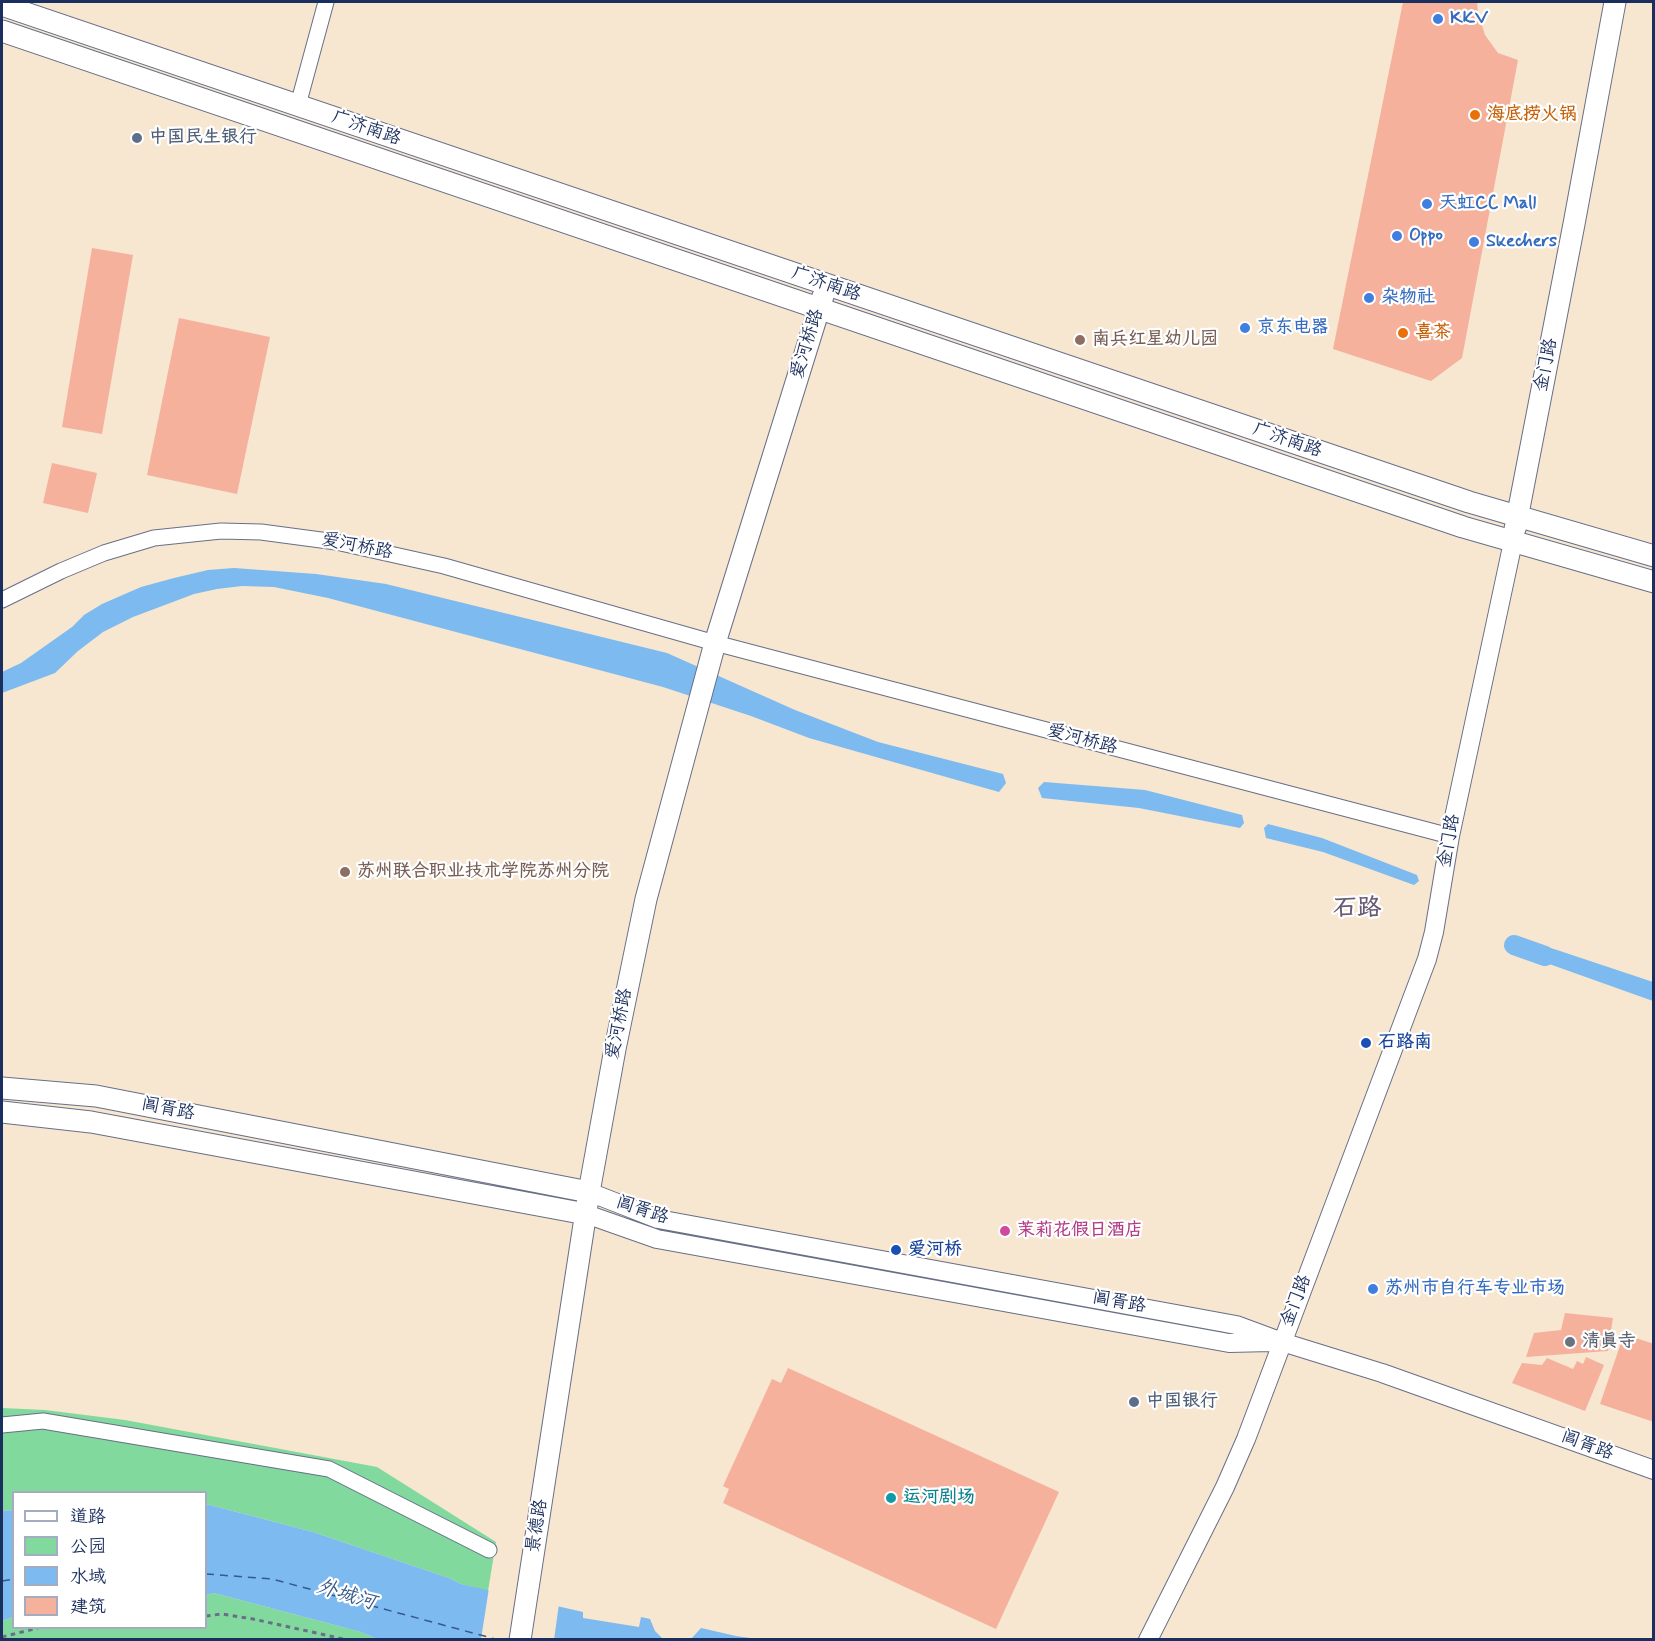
<!DOCTYPE html>
<html>
<head>
<meta charset="utf-8">
<style>
	body { margin:0 }
	#map { position:relative; width:1655px; height:1641px; overflow:hidden; background:#f7e6d0; font-family:Mynerve,"LXGW WenKai TC",sans-serif }
	canvas { display:block }
	.frame { position:absolute; inset:0; border:3px solid #1b2f5e; pointer-events:none }
	.legend { position:absolute; left:12px; top:1491px; width:195px; height:138px; box-sizing:border-box; background:#fff; border:2px solid #a4acbf; margin:0; padding:8px 10px; list-style:none; font-size:18px; color:#1b2f5e }
	.legend li { display:flex; align-items:center; gap:12px; height:30px }
	.legend b { width:30px; border:2px solid #a4acbf }
</style>
</head>
<body>
<div id="map">
<canvas width="1655" height="1641"></canvas>
<div class="frame"></div>
<ul class="legend">
<li><b style="height:8px;background:#fff"></b>道路</li>
<li><b style="height:16px;background:#81d99e"></b>公园</li>
<li><b style="height:16px;background:#7cbaef"></b>水域</li>
<li><b style="height:16px;background:#f5b19c"></b>建筑</li>
</ul>
</div>
<script>
const c = document.querySelector('canvas').getContext('2d');
c.lineJoin = 'round';
function fill(path, color) { c.fillStyle = color; c.fill(path, 'evenodd'); }
const shape = rows => new Path2D(rows.map(r => 'M' + r).join(''));
function stroke(path, color, width, dash) { c.strokeStyle = color; c.lineWidth = width; c.lineCap = dash ? 'butt' : 'round'; c.setLineDash(dash || []); c.stroke(path); }
function label(font, color, halo, rows, align = 'center') {
  c.font = font + ' Mynerve,"LXGW WenKai TC",sans-serif'; c.lineWidth = 4.5; c.setLineDash([]); c.textBaseline = 'middle'; c.strokeStyle = halo; c.fillStyle = color; for (const [text, x, y, turn = 0] of rows) {
    c.save(); c.translate(x, y); c.rotate((+turn || 0) * Math.PI / 180); c.textAlign = isNaN(turn) ? turn : align; if (halo) c.strokeText(text, 0, 0); c.fillText(text, 0, 0); c.restore();
  }
}
const green = shape([
	[2,1408,45,1410,125,1420,377,1467,496,1542,488,1591,461,1584,449,1578,313,1532,206,1504,206,1492,14,1492,13,1510,2,1511],
	[214,1593,361,1632,377,1639,2,1639,2,1621,13,1617,14,1628,206,1628,206,1595]
]);
const water = shape([
	[234,568,316,574,386,584,667,653,795,710,878,742,1003,774,1006,783,999,792,809,738,751,716,663,687,328,598,274,587,242,586,217,589,194,594,133,617,103,632,78,651,55,673,2,693,2,672,21,663,72,627,84,615,102,604,141,587,174,578,208,570],
	[1044,782,1145,790,1242,815,1244,823,1240,828,1139,808,1042,798,1038,788],
	[1268,824,1322,838,1417,875,1419,881,1414,885,1323,852,1266,838,1264,828],
	[1527,943,1554,949,1653,982,1653,1001,1524,955,1519,948],
	[206,1504,313,1532,449,1578,461,1584,583,1612,583,1618,639,1627,641,1617,650,1619,655,1631,663,1639,377,1639,361,1632,214,1593,206,1595],
	[13,1510,13,1617,2,1621,2,1511],
	[701,1628,736,1636,757,1639,691,1639]
]);
const pier = shape([
	[489,1588,559,1604,554,1640,481,1639]
]);
const canal = shape([
	[1514,945,1545,956]
]);
const ferry = shape([
	[206,1574,272,1579,499,1640],
	[2,1581,14,1579]
]);
const building = shape([
	[1403,2,1477,2,1478,12,1485,35,1498,53,1518,60,1462,358,1431,381,1333,349],
	[92,248,133,255,102,434,62,427],
	[179,318,270,337,237,494,147,475],
	[52,463,97,473,88,513,43,503],
	[1565,1313,1613,1318,1608,1351,1526,1357,1534,1333,1561,1330],
	[1624,1334,1654,1344,1654,1422,1600,1404],
	[1586,1357,1604,1365,1585,1411,1512,1383,1522,1363,1542,1365,1547,1358,1573,1369,1577,1361,1583,1364],
	[788,1368,1059,1492,996,1629,723,1503,729,1489,723,1486,772,1379,781,1383]
]);
const path = shape([
	[206,1616,222,1614,253,1619,348,1640],
	[2,1637,38,1628]
]);
const minor = shape([
	[298,105,326,2],
	[2,600,61,571,104,553,154,538,221,531,261,532,336,542,444,566,715,643,1450,836],
	[2,1425,43,1421,329,1469,489,1550]
]);
const tertiary = shape([
	[589,1192,658,1219,1236,1325,1282,1342,1382,1373,1654,1470],
	[586,1214,657,1239,1229,1343,1271,1342],
	[1148,1640,1225,1487,1246,1439,1427,959,1434,932,1450,836,1513,542]
]);
const secondary = shape([
	[2,5,1469,502,1654,556],
	[2,31,1463,527,1654,582],
	[1515,529,1574,224,1615,2],
	[2,1088,96,1096,589,1192],
	[2,1112,91,1122,586,1214],
	[520,1640,589,1192,615,1049,646,899,715,643,823,296]
]);
const markers = [
	[1438,19,6,"#3f7fe0"],
	[1475,115,6,"#e8710a"],
	[137,138,6,"#5c6f8a"],
	[1427,204,6,"#3f7fe0"],
	[1397,236,6,"#3f7fe0"],
	[1474,242,6,"#3f7fe0"],
	[1369,298,6,"#3f7fe0"],
	[1245,328,6,"#3f7fe0"],
	[1403,333,6,"#e8710a"],
	[1080,340,6,"#8d6e63"],
	[345,872,6,"#8d6e63"],
	[1366,1043,6,"#1a4fb4"],
	[1005,1231,6,"#d1479c"],
	[896,1250,6,"#1a4fb4"],
	[1373,1289,6,"#3f7fe0"],
	[1570,1342,6,"#6b7280"],
	[1134,1402,6,"#5c6f8a"],
	[891,1498,6,"#0f9aa8"]
];
const shopNames = [
	["KKV",1450,19],
	["天虹CC Mall",1439,204],
	["Oppo",1409,236],
	["Skechers",1486,242],
	["杂物社",1381,298],
	["京东电器",1257,328],
	["苏州市自行车专业市场",1385,1289]
];
const foodNames = [
	["海底捞火锅",1487,115],
	["喜茶",1415,333]
];
const streetNames = [
	["广济南路",366,129,19],
	["广济南路",826,285,19],
	["爱河桥路",808,344,-73],
	["金门路",1547,365,-79],
	["广济南路",1287,441,19],
	["爱河桥路",357,547,11],
	["爱河桥路",1082,740,15],
	["金门路",1450,841,-80],
	["爱河桥路",620,1024,-79],
	["阊胥路",168,1110,11],
	["阊胥路",642,1211,18],
	["金门路",1297,1301,-69],
	["阊胥路",1119,1303,10],
	["阊胥路",1587,1446,20],
	["景德路",538,1526,-81]
];
const serviceNames = [
	["中国民生银行",149,138],
	["中国银行",1146,1402]
];
const educationNames = [
	["南兵红星幼儿园",1092,340],
	["苏州联合职业技术学院苏州分院",357,872]
];
const transitNames = [
	["石路南",1378,1043],
	["爱河桥",908,1250]
];
const hotelNames = [
	["茉莉花假日酒店",1017,1231]
];
const worshipNames = [
	["清真寺",1582,1342]
];
const cultureNames = [
	["运河剧场",903,1498]
];
const waterNames = [
	["外城河",346,1596,17]
];
const districtNames = [
	["石路",1357,910]
];
fill(green, '#81d99e');
fill(water, '#7cbaef');
fill(pier, '#f7e6d0');
stroke(canal, '#7cbaef', 20);
stroke(ferry, '#38598a', 1.5, [8, 6]);
fill(building, '#f5b19c');
stroke(minor, '#686f86', 17);
stroke(tertiary, '#686f86', 20);
stroke(secondary, '#686f86', 23);
stroke(path, '#686f86', 3, [4.5, 4.5]);
stroke(minor, '#fff', 15);
stroke(tertiary, '#fff', 18);
stroke(secondary, '#fff', 21);
for (const [x, y, r, color] of markers) { const dot = new Path2D(); dot.arc(x, y, r, 0, 2 * Math.PI); c.fillStyle = color; c.fill(dot); stroke(dot, '#fff', 2); }
label('bold 18px', '#366cbe', '#fff', shopNames, 'left');
label('bold 18px', '#c56008', '#fff', foodNames, 'left');
label('18px', '#1b2f5e', '#fff', streetNames);
label('bold 18px', '#4e5e75', '#fff', serviceNames, 'left');
label('bold 18px', '#785e54', '#fff', educationNames, 'left');
label('bold 18px', '#164399', '#fff', transitNames, 'left');
label('bold 18px', '#b23c85', '#fff', hotelNames, 'left');
label('bold 18px', '#5b616d', '#fff', worshipNames, 'left');
label('bold 18px', '#0d838f', '#fff', cultureNames, 'left');
label('italic 20px', '#38598a', '#fff', waterNames);
label('bold 24px', '#675c74', '#fff', districtNames);
</script>
</body>
</html>
